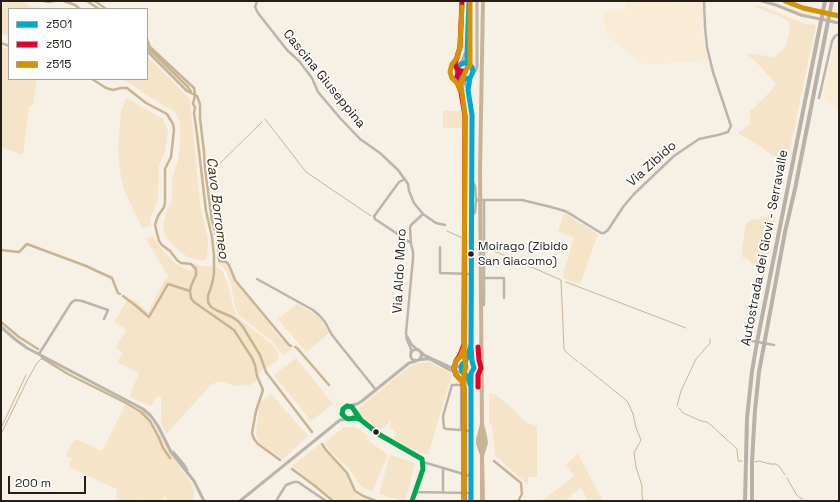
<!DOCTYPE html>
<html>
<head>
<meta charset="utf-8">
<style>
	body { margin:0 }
	#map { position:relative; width:840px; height:502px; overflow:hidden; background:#f7f0e4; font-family:"Space Grotesk",sans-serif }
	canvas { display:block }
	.frame { position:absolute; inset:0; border:2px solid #241e15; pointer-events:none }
	.legend { position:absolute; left:8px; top:8px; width:140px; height:72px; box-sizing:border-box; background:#fff; border:1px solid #a7a5a1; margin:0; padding:5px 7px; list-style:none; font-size:12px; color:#241e15 }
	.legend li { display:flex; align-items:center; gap:8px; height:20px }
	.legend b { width:20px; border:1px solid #a7a5a1 }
	.scale { position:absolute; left:8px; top:476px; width:78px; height:18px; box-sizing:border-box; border:2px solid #241e15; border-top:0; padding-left:5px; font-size:12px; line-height:14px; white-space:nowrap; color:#241e15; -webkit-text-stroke:3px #fff; paint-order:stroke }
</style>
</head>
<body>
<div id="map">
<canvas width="840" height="502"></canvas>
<div class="frame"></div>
<ul class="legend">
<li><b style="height:5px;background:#00a9ce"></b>z501</li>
<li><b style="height:5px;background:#e4002b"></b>z510</li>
<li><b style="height:5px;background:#d79203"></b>z515</li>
</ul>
<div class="scale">200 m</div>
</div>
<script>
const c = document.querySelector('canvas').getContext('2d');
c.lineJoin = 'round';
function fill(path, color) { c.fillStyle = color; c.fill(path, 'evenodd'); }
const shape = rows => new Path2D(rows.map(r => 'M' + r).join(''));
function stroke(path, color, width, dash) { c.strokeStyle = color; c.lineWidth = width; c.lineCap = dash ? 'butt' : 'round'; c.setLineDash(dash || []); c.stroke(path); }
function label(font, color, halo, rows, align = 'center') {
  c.font = font + ' "Space Grotesk",sans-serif'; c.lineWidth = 3.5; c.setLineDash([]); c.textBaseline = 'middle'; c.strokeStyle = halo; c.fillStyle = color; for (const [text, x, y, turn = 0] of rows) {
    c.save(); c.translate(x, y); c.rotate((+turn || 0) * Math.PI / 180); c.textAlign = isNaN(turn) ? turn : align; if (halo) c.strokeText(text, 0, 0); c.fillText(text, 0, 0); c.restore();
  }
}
const built = shape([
	[626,1,673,1,673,3,702,2,702,28,708,60,645,65,610,39,606,33,602,12,625,11],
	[837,39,839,39,839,110,823,98]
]);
const green = shape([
	[5,1,21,1,32,7,40,9,9,9,9,36,1,34,1,7],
	[759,5,805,24,816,25,788,158,773,156,760,146,738,133,750,124,750,111,769,93,776,84,760,66,746,53,773,57,785,48,789,35,790,23,780,16,755,7],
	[1,47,9,49,9,79,37,79,33,105,29,107,23,155,1,147],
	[147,56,190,99,200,204,208,240,207,259,202,261,188,257,178,250,166,237,163,227,166,212,172,199,172,179,178,161,180,143,180,123,176,113,145,94,131,84,123,80,123,79,147,79],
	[126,98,144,108,163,119,168,130,165,151,159,166,158,200,150,219,151,225,142,228,124,190,121,178,118,151,121,112],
	[443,111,464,111,464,128,443,128],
	[564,213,598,234,580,284,562,278,574,238,558,231],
	[775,216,775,219,764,279,748,259,743,258,742,248,746,224,751,220],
	[153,236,157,243,169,257,176,264,183,268,191,271,194,263,200,266,217,267,222,270,227,282,236,316,273,345,278,352,279,358,275,362,261,371,260,374,257,380,250,385,235,386,223,382,217,382,211,385,166,434,161,422,161,397,156,397,151,406,129,397,139,373,117,362,123,353,116,347,127,330,114,322,128,299,134,300,148,312,166,278,169,278,146,239],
	[216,263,219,263,228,266,234,280,239,286,281,339,291,347,291,349,285,354,283,355,273,342,250,324,238,314,235,307,231,284,226,271,222,266],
	[297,304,311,312,320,318,323,322,329,333,306,352,278,319],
	[296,358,333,404,311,421,274,375],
	[430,362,452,374,428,455,420,453,393,439,397,434,389,426,391,425,391,421,389,421,388,424,384,428,383,427,380,430,363,417,359,414,359,410,360,407,409,367,415,364],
	[489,393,496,395,510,406,525,422,537,426,537,477,528,477,528,485,495,455,492,425,489,424],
	[271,394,308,436,283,459,259,443,256,434,260,402],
	[125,405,139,413,141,412,144,412,155,425,166,446,174,459,193,486,194,491,193,501,168,501,163,494,164,501,139,501,138,499,137,500,137,501,116,501,117,496,116,487,114,488,69,467,72,458,66,456,70,446,76,439,102,451],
	[344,427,357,428,368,436,367,439,388,455,372,492,363,487,357,481,349,468,332,453,324,443],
	[320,444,346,474,354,492,359,497,372,501,335,501,292,466],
	[578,454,603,501,588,501,581,487,565,501,542,501,574,476,566,464],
	[390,455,415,463,405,501,379,494]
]);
const water = shape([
	[481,1,485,1,482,171,484,424,487,436,488,443,484,456,485,501,480,501,480,455,476,444,476,439,479,428,480,424,478,171]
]);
const stream = shape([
	[265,119,306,172,371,216],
	[206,175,209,174,262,122],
	[447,231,467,240],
	[487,249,499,253,561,280,564,349,566,352,578,362],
	[566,282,686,328],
	[580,363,627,401,630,407,633,414,636,428,641,440,634,453,636,467,642,486,642,495,643,501],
	[677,406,681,391,696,359,710,343,710,339],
	[679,408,683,413,701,421,707,422,711,425,737,449,738,461,742,461],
	[1,428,26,375],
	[1,434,28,379,37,363,42,358],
	[755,462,759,461,770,464,776,464,779,466,785,475],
	[787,478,796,494,800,498,803,499]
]);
const canal = shape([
	[44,1,48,2,54,1],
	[64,1,75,5,80,9],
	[87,1,99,9],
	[95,1,106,9],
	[147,39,150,47,194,88,195,95,193,104,195,107,194,113,197,134,206,211,212,237,214,255,214,274,212,284,208,296,208,302,211,307,216,310,232,317,238,321,243,327,260,355,266,372,312,432],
	[1,43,9,46],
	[147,47,188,87,191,92],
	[147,51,187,91,197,96,200,104,200,118,204,152,205,169,212,221,217,238,219,261,226,262,229,265,235,280,289,345,291,346],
	[92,79,106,88,113,90,121,88,127,88,146,103,167,114,173,124,174,130,171,157,165,169,165,203,164,207,158,216,155,225,159,241,162,245,170,251,177,260,181,263,191,264,196,269,196,275,191,286,190,291,191,298,194,302,234,330,252,358,255,365,257,376,263,390,256,411,252,433,254,439,258,444,280,460],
	[1,250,19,252,27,244,86,266,112,278,118,293,120,294],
	[123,296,135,305,149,317,168,284,190,291],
	[1,322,19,337,38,349],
	[295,347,297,348,329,385],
	[42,358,68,374,124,402,141,412,150,421,159,438,163,448,170,458],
	[322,444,326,450,347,473,355,491,363,496,376,501],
	[494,461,521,483,522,494,518,501],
	[292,469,315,486,333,501]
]);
const street = shape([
	[257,1,255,7,258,13,287,50,299,61,312,78,318,92,340,118,360,139,380,153,398,170,408,184,409,191,414,203,423,214,436,223,445,225],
	[819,98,832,41,835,36,839,34],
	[405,179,399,182,375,215,374,216,375,219,411,243],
	[477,200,522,200,551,207,565,211,572,215,601,233,604,233,608,230,623,207,634,194,674,156,699,139,718,135,728,132,731,126,713,72,707,47,705,27,704,1],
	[484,200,484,305],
	[472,216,475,212,476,201,477,200,476,199,475,186,473,182],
	[440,247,440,273,472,274],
	[484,278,504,278,504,298],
	[257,279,313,310,320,316,325,322,332,335,376,390],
	[407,336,412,345,418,350],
	[747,340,774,345],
	[39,354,71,303,75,300,82,301,108,310,104,319],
	[411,354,411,349,407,340,406,333,413,258,413,252,411,244,410,228,411,225,423,214],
	[355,410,361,420,382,436,388,440,415,454,422,459,423,464,423,469,412,501],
	[461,430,446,429,444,428,443,416,452,385,461,385,461,430,471,431],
	[423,462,470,476],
	[416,492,471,493],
	[443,492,443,468],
	[276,501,286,485,294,482,298,482,326,501]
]);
const secondary = shape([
	[762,1,776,5,801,15,839,23],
	[473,72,476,70,477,67,477,1],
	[1,327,16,340,27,348,143,409,151,416,158,426,171,452,194,481,204,501],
	'410.5 355a5.5 5.5 0 1 1 11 0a5.5 5.5 0 1 1-11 0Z',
	[421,352,424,355,450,367,455,367,461,366],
	[418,360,425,359,430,359,450,370,463,373],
	[348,406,353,407,355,412,354,416,350,419,346,418,343,415,342,411,345,407,347,406,357,404,362,401,409,363,416,361],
	[173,452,184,465,187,470],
	[240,501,340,420,347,419]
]);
const primary = shape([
	[469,1,467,54,468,64,472,67,473,72,472,75,470,78,468,90,472,115,472,200,471,345,472,361,474,368,471,373,471,501],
	[465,54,463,61,458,67,457,72,458,75,463,79,467,87],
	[470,384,467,377,462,372,461,368,462,364,466,360,471,349]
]);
const highway = shape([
	[745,501,747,418,752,371,758,337,825,1],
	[752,501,752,462,755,410,759,372,785,232,795,189,832,1]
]);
const bus1 = shape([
	[469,1,467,54,468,64,472,67,473,72,470,78,468,90,472,115,471,345,467,358,465,362,462,364,461,368,462,372,465,374,468,378,471,387,471,501],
	[468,64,465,63,461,64,458,67,457,72,458,75,461,78,465,79,470,78],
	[471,348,472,361,474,368,471,373,471,387]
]);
const bus2 = shape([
	[462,1,460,47,455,64,456,67,458,70,461,71,465,71,465,72,462,72,458,74,456,79,461,92,465,116,464,344,460,355,456,361,454,368,456,375,462,381,464,388,464,501],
	[478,347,479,360,481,368,478,375,478,387]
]);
const bus3 = shape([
	[785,1,803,8,839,16],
	[462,93,457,83,452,78,450,72,452,64,457,58,460,47,462,7],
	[464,389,462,381,456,375,454,368,456,361,460,357,465,345],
	[464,501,464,373,466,367,465,361,464,345,465,115,461,85,464,75,467,68,470,66,470,1]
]);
const bus4 = shape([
	[347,406,352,407,361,420,356,418,348,419,345,417,342,414,343,409,347,406],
	[361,420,380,435,422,459],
	[412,501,423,469,422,459]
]);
const markers = [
	[471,254,3.5,"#241e15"],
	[376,432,3.5,"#241e15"]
];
const busNames = [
	["Moirago (Zibido",478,247],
	["San Giacomo)",478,262]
];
const streetNames = [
	["Cascina Giuseppina",324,79,51],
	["Via Zibido",652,164,-42],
	["Autostrada dei Giovi - Serravalle",765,248,-79],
	["Via Aldo Moro",400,271,-87]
];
const waterNames = [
	["Cavo Borromeo",217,208,83]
];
fill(built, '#faecd4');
fill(green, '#f6e4c9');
fill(water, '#c8b493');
stroke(stream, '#c8b493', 1);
stroke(canal, '#c8b493', 2.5);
stroke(street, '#bab4ad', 2.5);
stroke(secondary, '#bab4aa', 3);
stroke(primary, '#b2aca3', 3.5);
stroke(highway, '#b7b1a7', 4);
stroke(bus1, '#00a9ce', 5);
stroke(bus2, '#e4002b', 5);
stroke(bus3, '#d79203', 5);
stroke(bus4, '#00a651', 5);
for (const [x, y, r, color] of markers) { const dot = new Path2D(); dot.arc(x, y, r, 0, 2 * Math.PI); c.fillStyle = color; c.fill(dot); stroke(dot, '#fff', 1.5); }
label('12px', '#241e15', '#fff', busNames, 'left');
label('13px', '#241e15', '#fff', streetNames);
label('italic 14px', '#3e2b07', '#fff', waterNames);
</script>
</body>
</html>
